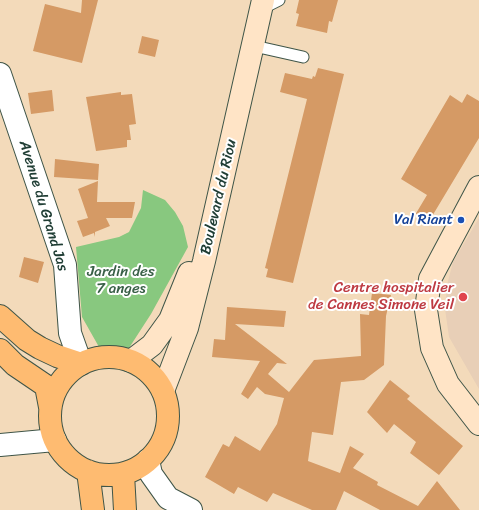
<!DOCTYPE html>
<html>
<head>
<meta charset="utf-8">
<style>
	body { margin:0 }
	canvas { display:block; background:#f3daba }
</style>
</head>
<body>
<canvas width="479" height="510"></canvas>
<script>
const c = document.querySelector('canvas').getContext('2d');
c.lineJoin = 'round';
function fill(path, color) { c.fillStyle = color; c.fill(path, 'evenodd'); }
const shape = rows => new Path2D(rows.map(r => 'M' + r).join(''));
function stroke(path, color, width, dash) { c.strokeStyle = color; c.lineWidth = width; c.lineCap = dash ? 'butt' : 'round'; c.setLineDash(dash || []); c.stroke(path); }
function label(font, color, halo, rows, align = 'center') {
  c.font = font + ' Sriracha,sans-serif'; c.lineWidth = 4; c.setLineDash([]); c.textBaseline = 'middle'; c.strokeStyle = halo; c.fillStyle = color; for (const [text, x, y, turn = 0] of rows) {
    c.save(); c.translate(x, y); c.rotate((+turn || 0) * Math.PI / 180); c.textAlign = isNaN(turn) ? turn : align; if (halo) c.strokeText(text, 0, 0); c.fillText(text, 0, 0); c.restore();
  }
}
const built = shape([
	[479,218,479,389,449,337,445,309,447,285,453,262]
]);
const green = shape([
	[143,190,165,200,175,212,183,226,188,247,151,314,129,348,99,347,82,317,76,247,119,237,129,232,141,208]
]);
const building = shape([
	[82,0,98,0,82,63,33,51,45,4,81,13],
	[299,0,338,0,332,22,329,21,327,33,296,26,299,14,296,13],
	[142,36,159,40,155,57,138,53],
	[318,68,344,74,293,283,266,277,268,269,265,268,307,99,280,92,285,73,312,79,313,76,315,77],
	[52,90,54,111,31,114,28,93],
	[121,92,121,95,132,94,136,124,129,125,131,140,127,140,127,147,96,151,86,97],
	[467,94,479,101,479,138,428,223,415,215,427,195,401,179,450,95,462,103],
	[55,159,99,164,98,180,54,177],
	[98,181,97,202,135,202,132,218,106,218,110,226,95,232,95,237,94,233,83,237,77,221,88,218,78,189],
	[24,257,44,262,38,283,19,277],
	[372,293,391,295,386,316,384,365,364,380,341,382,333,435,312,432,308,461,340,473,350,446,364,454,353,468,378,482,377,485,418,506,437,481,460,510,380,510,344,491,336,510,312,510,273,493,267,502,238,487,234,494,205,477,223,444,229,447,235,436,260,451,277,424,284,398,265,394,257,387,248,399,241,394,260,361,212,357,214,339,225,340,227,307,286,311,284,327,235,324,287,364,277,363,268,374,289,392,314,360,361,356,360,314,369,315],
	[390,380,410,396,407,399,463,446,439,475,410,453,416,442,394,424,387,433,367,412]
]);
const lane = shape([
	[261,9,279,0],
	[254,46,303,57]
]);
const street = shape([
	[0,74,65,265,70,333,81,364],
	[0,445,55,440],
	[148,460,151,474,168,498,191,510]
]);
const secondary = shape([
	[479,187,430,279,426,310,432,348,448,384,479,424],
	[131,361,152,345,170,320,189,273],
	[163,391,187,328,204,261,263,0]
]);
const highway = shape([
	[0,316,27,340,40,348,57,356,81,364],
	[0,350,15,365,46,386,50,407],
	'50 416a59 59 0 1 1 118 0a59 59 0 1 1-118 0Z',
	[88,471,93,510],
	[123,474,125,510]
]);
const markers = [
	[461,220,4,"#1a4fb4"],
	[463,297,5,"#e0444e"]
];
const streetNames = [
	["Boulevard du Riou",219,197,-77],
	["Avenue du Grand Jas",43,206,73]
];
const transitNames = [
	["Val Riant",453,220]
];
const parkNames = [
	["Jardin des",121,272],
	["7 anges",121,289]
];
const healthNames = [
	["Centre hospitalier",454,288],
	["de Cannes Simone Veil",454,305]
];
fill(built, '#e8cfb7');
fill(green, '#88c87f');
fill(building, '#d59a65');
stroke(lane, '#3f5548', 13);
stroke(street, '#3f5548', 24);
stroke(secondary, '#3f5548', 24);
stroke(highway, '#3f5548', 24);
stroke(lane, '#fff', 11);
stroke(street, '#fff', 22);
stroke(secondary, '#ffe4c6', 22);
stroke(highway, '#febb71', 22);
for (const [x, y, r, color] of markers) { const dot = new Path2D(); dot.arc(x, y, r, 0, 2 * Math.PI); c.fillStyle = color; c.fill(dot); stroke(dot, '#fff', 1.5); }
label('15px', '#1f3d34', '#fff', streetNames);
label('15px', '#164399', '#fff', transitNames, 'right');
label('15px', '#396047', '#fff', parkNames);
label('15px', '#be3a42', '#fff', healthNames, 'right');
</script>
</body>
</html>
